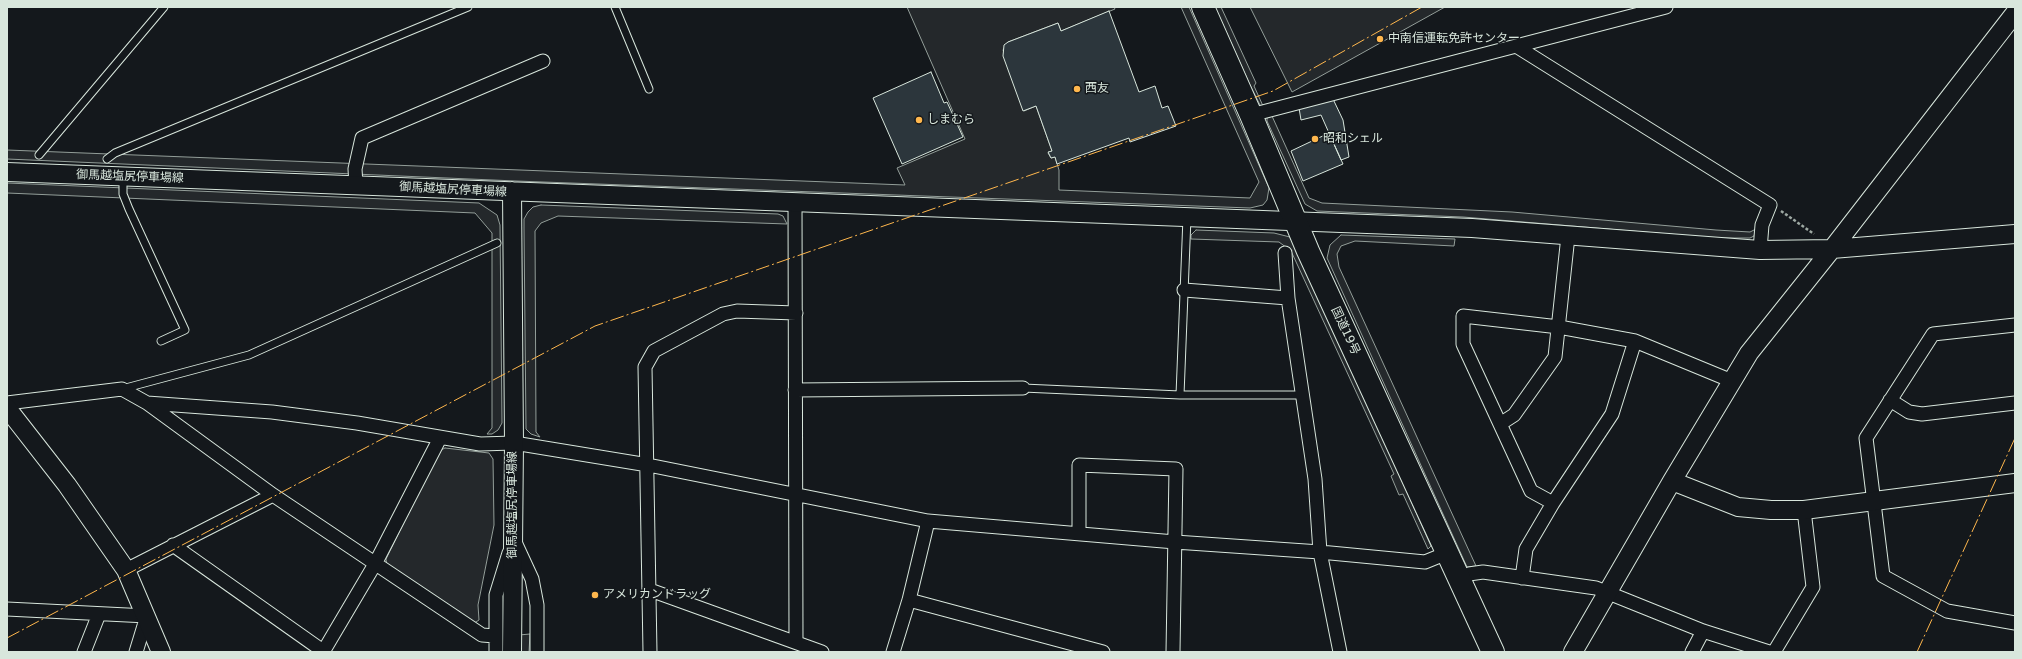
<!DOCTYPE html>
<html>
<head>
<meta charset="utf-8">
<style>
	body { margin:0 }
	#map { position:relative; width:2022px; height:659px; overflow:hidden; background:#14181c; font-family:"DejaVu Sans",sans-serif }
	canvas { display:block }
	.frame { position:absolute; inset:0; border:8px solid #d8e6dc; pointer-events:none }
</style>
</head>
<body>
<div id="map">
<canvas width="2022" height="659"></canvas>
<div class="frame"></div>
</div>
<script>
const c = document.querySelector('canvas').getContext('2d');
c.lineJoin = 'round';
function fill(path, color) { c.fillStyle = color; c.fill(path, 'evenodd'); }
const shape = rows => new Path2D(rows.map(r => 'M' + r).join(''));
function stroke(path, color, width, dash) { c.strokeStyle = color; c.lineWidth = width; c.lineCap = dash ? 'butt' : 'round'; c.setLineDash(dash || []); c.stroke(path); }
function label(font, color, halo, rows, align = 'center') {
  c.font = font + ' "DejaVu Sans","Noto Sans JP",sans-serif'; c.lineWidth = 3; c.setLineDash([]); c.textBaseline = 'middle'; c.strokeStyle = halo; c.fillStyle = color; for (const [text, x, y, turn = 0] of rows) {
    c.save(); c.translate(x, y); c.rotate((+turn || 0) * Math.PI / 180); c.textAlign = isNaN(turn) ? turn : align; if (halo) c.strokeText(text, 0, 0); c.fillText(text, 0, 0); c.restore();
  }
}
const parking = shape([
	[907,7,1114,7,1115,9,1061,31,1058,23,1008,42,1003,50,1024,111,1036,106,1052,151,1048,153,1051,158,1055,157,1059,170,1059,190,1250,198,1259,182,1181,7,1189,7,1269,188,1267,200,1263,205,1250,208,516,181,7,159,7,150,905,185,897,168,965,139,907,7],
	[1215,7,1221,7,1256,83,1254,86,1263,106,1261,107,1250,85,1215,7],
	[1250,7,1445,7,1292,92,1250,7],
	[1272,116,1309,198,1322,203,1512,212,1716,230,1750,232,1756,229,1754,236,1750,238,1716,238,1463,217,1317,211,1305,204,1267,121,1267,118,1272,116],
	[7,183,479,203,497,215,500,225,502,423,498,430,492,434,487,434,492,428,492,233,475,213,7,193,7,183],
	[541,205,778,214,783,216,787,224,558,216,541,223,535,231,536,432,540,437,531,434,526,429,524,228,524,219,528,212,533,207,541,205],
	[1196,230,1274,233,1290,237,1362,391,1431,546,1428,549,1403,494,1399,495,1391,476,1394,474,1388,461,1291,251,1279,242,1191,239,1191,235,1196,230],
	[1341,235,1455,239,1454,246,1355,241,1341,246,1337,254,1339,267,1476,566,1467,567,1327,258,1330,245,1341,235],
	[445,448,489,453,493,459,494,525,478,605,479,620,473,624,387,566,386,559,439,451,445,448],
	[530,634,529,652,519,652,519,635,530,634]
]);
const building = shape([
	[1109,11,1139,92,1155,86,1162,108,1168,106,1176,126,1130,142,1129,138,1057,164,1055,157,1051,158,1048,152,1052,151,1036,106,1023,111,1003,56,1004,45,1008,42,1058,23,1061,31,1109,11],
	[931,72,944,103,947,102,963,137,902,164,873,98,931,72],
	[1333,99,1343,120,1349,157,1341,160,1321,115,1301,120,1299,108,1333,99],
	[1329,133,1343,164,1303,181,1291,151,1329,133]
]);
const path = shape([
	[1781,211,1814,234]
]);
const lane = shape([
	[615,7,649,89],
	[39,155,164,7],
	[107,159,115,153,468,7],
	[123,177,123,194,129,209,185,330,161,341],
	[1023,388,1180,395,1303,395],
	[122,389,249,355,497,243],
	[1180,395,1187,217]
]);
const street = shape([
	[1516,46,1770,205,1762,225,1760,250],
	[1251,115,1666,7],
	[356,185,355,169,362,138,543,61],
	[795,202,796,642],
	[1285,253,1288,298,1315,479,1320,552,1340,652],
	[1184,290,1288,298],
	[2015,325,1933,334,1866,438,1883,576,1947,611,2015,623],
	[1635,341,1612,414,1553,503,1531,491,1463,344,1463,316,1559,327,1635,341,1732,381],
	[795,390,1023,388],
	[1890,400,1909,412,1922,414,2015,403],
	[7,403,122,389,147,403,273,495,482,635,495,636],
	[147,403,272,412,357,423,480,444,514,443,648,465,928,521,1175,542,1320,552,1425,562,1447,553],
	[1500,424,1514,415,1555,357,1568,236],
	[1079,534,1079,465,1176,469,1173,652],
	[514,540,532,579,537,605,537,652],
	[173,545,323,651],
	[126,570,273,495],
	[1458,578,1469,574,1483,572,1596,588,1703,631,1769,652],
	[1522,578,1526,549,1553,503],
	[650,590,822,652],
	[909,600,1103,652],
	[7,609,147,616,136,652],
	[84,652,99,614],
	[323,652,375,564,440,438],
	[496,652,496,595,509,553],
	[650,652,645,367,654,351,723,314,737,311,796,313],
	[893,652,909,600,928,521],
	[1692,652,1703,631],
	[1774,652,1813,587,1804,510]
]);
const secondary = shape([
	[7,172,1472,228,1760,250,1832,249,2015,234],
	[7,408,67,485,126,570,161,652],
	[1672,481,1738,507,1771,510,1804,510,2015,483],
	[512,652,514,443,512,191],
	[1573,652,1672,481,1749,353,1832,249,2015,13]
]);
const highway = shape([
	[1203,7,1251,115,1308,251,1493,652]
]);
const power = shape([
	[7,638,595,326,1273,91,1422,7],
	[1917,652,2015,438]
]);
const markers = [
	[1380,39,4,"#ffb74d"],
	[1077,89,4,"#ffb74d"],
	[919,120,4,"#ffb74d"],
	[1315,139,4,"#ffb74d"],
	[595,595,4,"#ffb74d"]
];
const poiNames = [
	["中南信運転免許センター",1388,39],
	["西友",1085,89],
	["しまむら",927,120],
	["昭和シェル",1323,139],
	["アメリカンドラッグ",603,595]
];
const streetNames = [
	["御馬越塩尻停車場線",130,177,2],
	["御馬越塩尻停車場線",453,190,3],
	["国道19号",1345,331,65],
	["御馬越塩尻停車場線",513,505,-90]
];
fill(parking, '#24282b');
stroke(parking, '#939e99', 1);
fill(building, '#2c363c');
stroke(building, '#d8e6dc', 1);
stroke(lane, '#d8e6dc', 9);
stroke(street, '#d8e6dc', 15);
stroke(secondary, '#d8e6dc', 20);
stroke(highway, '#d8e6dc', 24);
stroke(path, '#9da8a2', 2.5, [3, 2]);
stroke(lane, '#14181c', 7);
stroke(street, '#14181c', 13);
stroke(secondary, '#14181c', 18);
stroke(highway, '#14181c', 22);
stroke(power, '#ffb74d', 1, [14, 3, 2, 3]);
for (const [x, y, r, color] of markers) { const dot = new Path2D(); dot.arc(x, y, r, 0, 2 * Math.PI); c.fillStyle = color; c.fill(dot); stroke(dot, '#14181c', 1.5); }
label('12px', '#d8e6dc', '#14181c', poiNames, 'left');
label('12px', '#d8e6dc', '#14181c', streetNames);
</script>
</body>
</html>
